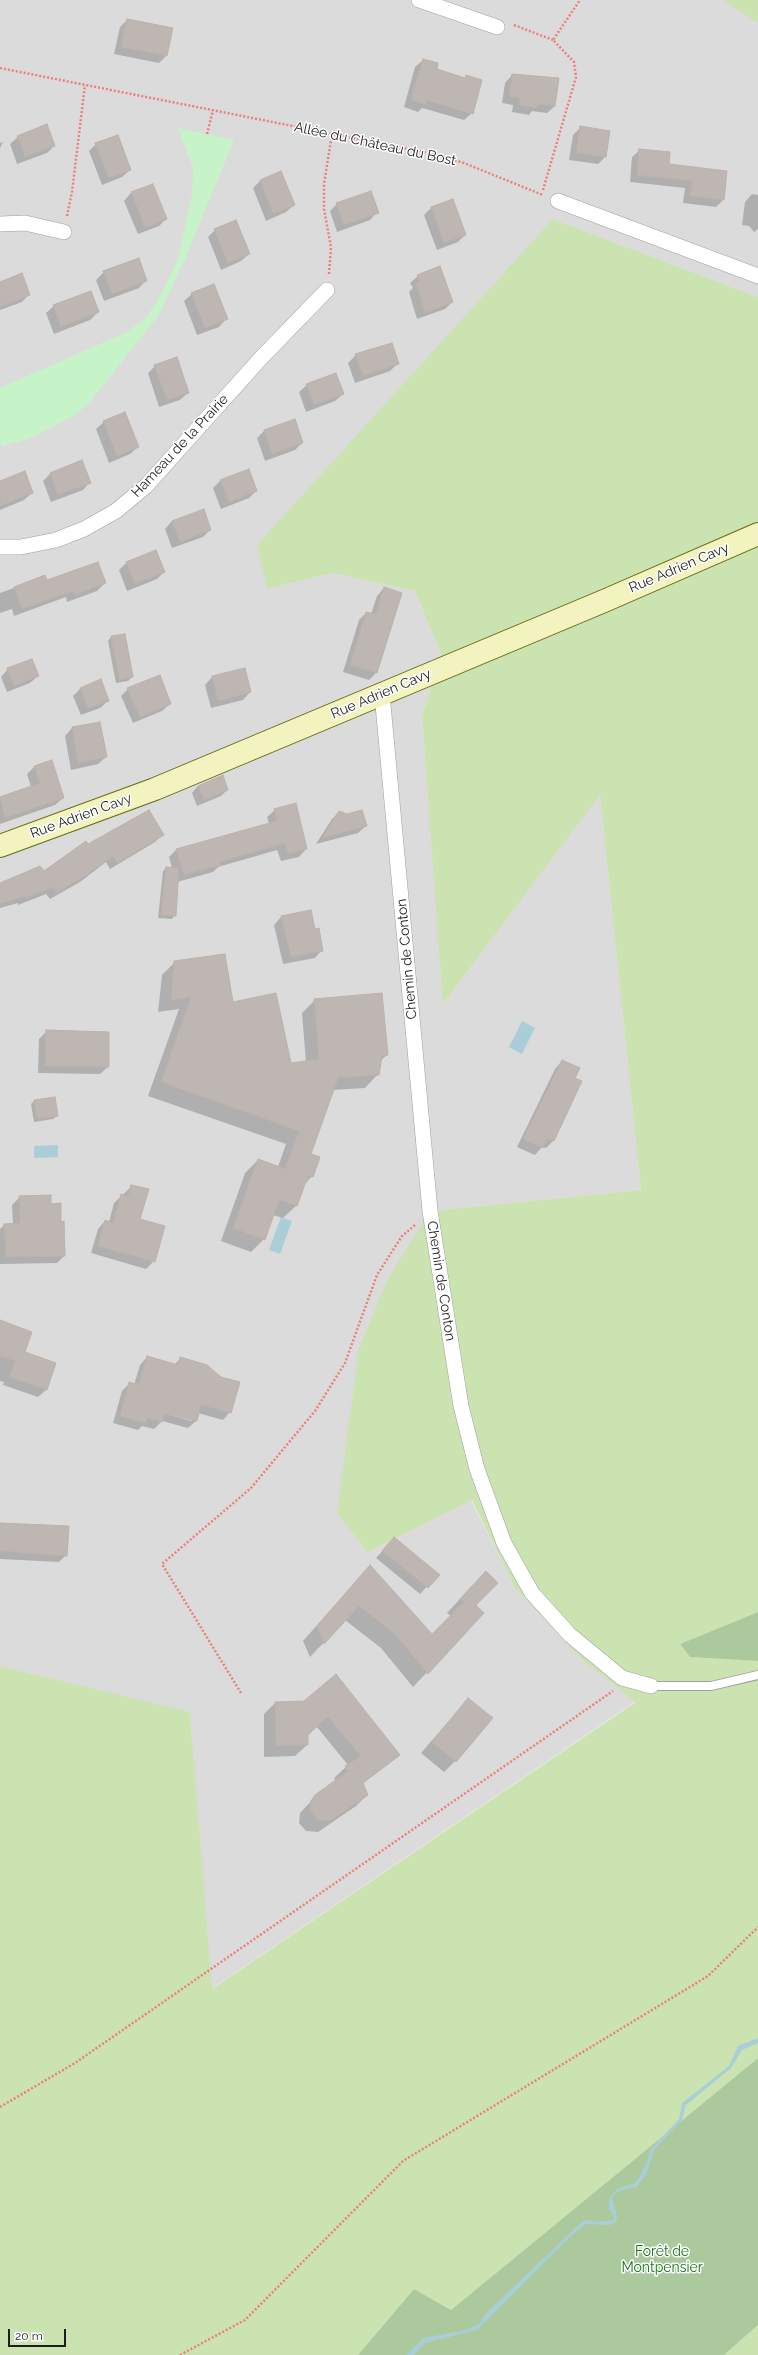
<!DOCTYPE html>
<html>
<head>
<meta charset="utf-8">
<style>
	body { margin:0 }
	#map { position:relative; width:758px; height:2355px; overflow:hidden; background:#eeeae5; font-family:Raleway,sans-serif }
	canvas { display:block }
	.scale { position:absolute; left:8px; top:2329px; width:58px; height:18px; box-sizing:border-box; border:2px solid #1e1e1e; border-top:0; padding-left:5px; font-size:12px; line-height:14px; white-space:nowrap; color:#1e1e1e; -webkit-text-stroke:3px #fff; paint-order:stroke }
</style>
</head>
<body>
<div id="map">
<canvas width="758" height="2355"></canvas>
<div class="scale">20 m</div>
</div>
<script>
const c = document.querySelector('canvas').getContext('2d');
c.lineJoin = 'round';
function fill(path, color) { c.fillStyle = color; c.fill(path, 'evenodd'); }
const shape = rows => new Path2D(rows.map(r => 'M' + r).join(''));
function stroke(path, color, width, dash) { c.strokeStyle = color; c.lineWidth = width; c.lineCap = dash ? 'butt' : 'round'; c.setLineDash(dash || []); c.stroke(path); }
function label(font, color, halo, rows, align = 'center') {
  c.font = font + ' Raleway,sans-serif'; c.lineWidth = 3; c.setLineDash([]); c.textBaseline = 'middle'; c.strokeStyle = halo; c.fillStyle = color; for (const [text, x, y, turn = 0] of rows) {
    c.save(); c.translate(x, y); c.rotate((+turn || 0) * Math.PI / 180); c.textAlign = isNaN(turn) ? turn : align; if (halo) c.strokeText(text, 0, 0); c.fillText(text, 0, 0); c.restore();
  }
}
const residential = shape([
	[0,0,758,0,758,297,553,219,267,589,332,573,415,591,441,655,422,716,444,1003,600,794,641,1190,430,1211,368,1552,471,1500,515,1588,583,1661,636,1701,211,1989,190,1713,0,1666]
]);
const grass = shape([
	[723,0,758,0,758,23],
	[553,219,758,297,758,1612,680,1644,690,1657,758,1661,758,2058,451,2310,414,2289,358,2355,0,2355,0,1666,190,1712,212,1989,636,1702,583,1661,515,1588,472,1500,368,1552,337,1513,359,1348,388,1279,430,1211,641,1190,600,795,443,1004,422,716,441,655,415,591,332,573,267,589,257,545],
	[758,2325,758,2355,724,2355]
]);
const forest = shape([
	[758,1612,758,1661,690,1657,680,1644],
	[758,2058,758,2325,724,2355,358,2355,414,2289,451,2310]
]);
const park = shape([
	[178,128,234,140,185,259,158,316,90,402,75,415,31,438,2,446,0,440,0,388,125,333,145,319,160,296,178,259,192,194,193,168]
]);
const water = shape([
	[522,1021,535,1028,522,1054,509,1047],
	[58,1145,58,1157,34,1158,34,1146],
	[281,1217,292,1221,280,1254,269,1250],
	[758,2038,758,2043,742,2050,731,2068,686,2105,682,2120,654,2150,646,2175,636,2187,619,2191,612,2197,617,2216,616,2222,610,2225,586,2224,573,2234,477,2330,425,2343,414,2355,407,2355,423,2338,466,2330,479,2324,485,2314,584,2220,598,2222,613,2220,614,2217,609,2209,609,2199,618,2188,634,2184,639,2178,648,2160,650,2150,679,2119,682,2103,729,2066,738,2046]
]);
const shadow = shape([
	[127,20,166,56,159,63,114,54,120,27],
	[423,60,435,70,464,79,467,76,472,113,464,120,422,108,418,112,404,107,415,67],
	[512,75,558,79,555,106,547,113,532,111,529,115,512,112,513,105,502,103,505,83],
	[581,127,605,157,598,164,569,160,573,135],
	[18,137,54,146,47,153,17,164,10,144],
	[3,142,0,148,0,143],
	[96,144,130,170,122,177,102,185,89,151],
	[640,150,667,165,726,172,723,200,716,207,683,203,685,188,630,182,632,157],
	[281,172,294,205,286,212,266,221,253,188,260,181],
	[153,185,166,219,159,226,138,234,124,201,131,193],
	[752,194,758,195,758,229,754,232,749,226,742,225,745,202],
	[452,200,465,235,458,242,437,250,424,215,431,208],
	[337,204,377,212,370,220,337,232,330,211],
	[215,230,249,254,241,261,221,270,208,237],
	[104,272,146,280,139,288,104,301,96,280],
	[418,276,452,302,445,309,417,319,409,292,413,288,410,283],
	[0,283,29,294,22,302,0,310],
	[192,294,226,319,219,327,197,335,184,301],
	[54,306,98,312,90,320,54,334,46,313],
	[356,355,397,364,390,371,355,383,348,363],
	[155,366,188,393,180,400,159,407,148,373],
	[307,385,343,394,335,401,306,412,299,392],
	[104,422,138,447,130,454,109,463,96,429],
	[264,431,302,443,295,450,265,461,257,438],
	[50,474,90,482,83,490,51,502,43,481],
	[220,481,256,491,249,498,221,509,213,488],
	[0,482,32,493,24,500,0,510],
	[172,521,210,530,203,537,172,548,165,529],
	[126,563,164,572,157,579,127,591,119,570],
	[44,577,46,582,105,583,97,591,67,602,66,597,14,616,12,609,0,613,0,593],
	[384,588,376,673,369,680,343,672,359,620,366,613,371,614,377,596],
	[111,637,132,677,128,681,116,683,108,641],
	[8,669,38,676,30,683,7,692,1,677],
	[212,677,250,692,243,700,211,708,205,685],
	[81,688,108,701,100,708,81,715,73,696],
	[128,689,170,704,162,711,133,723,121,696],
	[99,724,106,757,98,764,71,770,65,736,72,728],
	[34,767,63,798,55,805,0,824,0,798,31,787,27,774],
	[198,786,227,790,221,796,197,806,192,793],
	[275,810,306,849,299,857,281,861,277,850,218,867,213,872,177,882,175,915,172,919,158,918,163,871,166,868,172,868,169,857,177,849,269,824,267,817],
	[339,812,366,826,358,833,316,844,332,819],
	[162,835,155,842,110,869,106,862,80,882,50,899,46,894,18,905,18,903,0,908,0,886,43,873,88,846],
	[310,911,314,930,322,950,315,958,283,964,274,925,281,917],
	[175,962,232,1003,290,1064,306,1062,302,1013,315,1000,387,1055,380,1061,378,1074,365,1088,333,1090,310,1154,312,1176,304,1185,297,1205,283,1218,273,1215,264,1239,251,1252,221,1241,245,1173,258,1160,278,1167,286,1144,148,1096,179,1009,158,1012,162,975],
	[47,1031,108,1033,108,1067,100,1074,38,1073,39,1039],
	[562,1061,574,1079,553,1141,546,1148,542,1147,535,1155,517,1147,555,1069],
	[35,1100,57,1116,53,1119,34,1122,31,1104],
	[132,1186,139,1220,154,1261,146,1269,91,1253,98,1229,105,1221,109,1222,114,1203],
	[20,1197,50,1205,60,1223,64,1256,57,1263,0,1264,0,1229,4,1225,13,1224,12,1205],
	[0,1325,24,1353,55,1364,46,1390,38,1397,3,1385,4,1382,0,1381],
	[147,1357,174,1365,180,1359,230,1412,223,1420,198,1413,196,1421,188,1428,162,1421,154,1429,142,1426,138,1430,113,1423,122,1391,130,1383,134,1385,140,1365],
	[160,1410,192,1419,192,1421,160,1412],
	[0,1524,66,1555,59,1562,0,1559],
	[388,1545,438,1575,420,1594,376,1558],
	[370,1566,432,1636,451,1616,447,1613,472,1586,475,1605,483,1613,413,1687,381,1648,345,1620,310,1657,303,1641],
	[468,1699,455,1761,444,1772,421,1753],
	[304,1702,398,1755,362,1784,367,1795,356,1806,318,1832,306,1831,299,1823,300,1813,316,1796,336,1781,334,1778,348,1765,317,1727,307,1736,307,1745,295,1756,264,1757,264,1714,275,1703]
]);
const building = shape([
	[127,19,173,28,167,56,121,47,127,19],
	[423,59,438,63,437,69,465,78,466,75,482,80,473,114,428,101,426,105,411,100,423,59],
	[512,74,559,78,555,106,538,104,537,108,519,105,520,98,509,96,512,74],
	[47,124,55,146,25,157,17,136,47,124],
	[580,126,610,131,606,157,576,153,580,126],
	[118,135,131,170,109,178,95,143,118,135],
	[639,149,670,152,669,164,727,171,724,200,690,196,692,181,637,175,639,149],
	[281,171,295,205,273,214,260,180,281,171],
	[153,184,167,219,145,228,131,192,153,184],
	[371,191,379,213,344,225,336,203,371,191],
	[453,199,466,235,444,243,431,207,453,199],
	[236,220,250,254,228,263,214,229,236,220],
	[139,258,147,281,112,294,103,271,139,258],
	[440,266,453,302,425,313,416,283,420,282,417,275,440,266],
	[22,273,30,295,0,307,0,282,22,273],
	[214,284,228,319,205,328,191,293,214,284],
	[91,291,99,312,61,327,53,305,91,291],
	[392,343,399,364,363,376,355,354,392,343],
	[177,357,189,393,167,400,154,365,177,357],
	[336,373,344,394,314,405,306,384,336,373],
	[125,412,139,447,117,456,103,421,125,412],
	[295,419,303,443,272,454,264,430,295,419],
	[82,460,91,483,58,495,50,473,82,460],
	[249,469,257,491,229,502,220,480,249,469],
	[25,471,33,493,0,506,0,481,25,471],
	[204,509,211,530,180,542,172,521,204,509],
	[156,550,165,572,135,584,126,562,156,550],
	[98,562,106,583,75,595,73,591,22,609,14,587,45,575,47,580,98,562],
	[384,587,402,593,377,673,350,665,366,612,376,614,384,587],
	[125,634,133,677,119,680,111,636,125,634],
	[32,659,39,676,14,686,7,668,32,659],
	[245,668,251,692,218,701,212,676,245,668],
	[160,675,171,704,140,717,127,688,160,675],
	[101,679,109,701,88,708,80,688,101,679],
	[100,722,107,757,78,763,72,727,100,722],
	[52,760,64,798,5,818,0,797,40,783,34,766,52,760],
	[223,775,228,790,204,800,198,786,223,775],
	[296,803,307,849,288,854,285,843,220,862,221,865,184,875,176,849,277,821,274,809,296,803],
	[149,810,164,835,117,863,113,856,88,874,57,893,53,887,26,898,25,896,0,904,0,883,40,866,44,871,86,841,88,844,149,810],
	[362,810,367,826,322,838,339,811,347,814,362,810],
	[166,867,179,868,176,916,161,915,166,867],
	[311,910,315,929,319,928,323,951,291,957,281,916,311,910],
	[225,954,233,1002,276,993,291,1063,319,1059,314,999,382,993,388,1055,382,1056,379,1075,338,1078,311,1154,320,1157,313,1177,308,1176,297,1206,279,1200,265,1240,233,1228,258,1159,285,1169,299,1131,161,1082,191,997,171,1000,174,961,225,954],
	[46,1030,109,1032,109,1067,45,1066,46,1030],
	[562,1060,580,1068,575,1078,582,1081,554,1141,547,1139,543,1148,523,1139,562,1060],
	[55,1097,58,1116,37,1119,34,1100,55,1097],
	[131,1185,149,1189,140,1219,165,1226,155,1262,98,1246,105,1220,113,1223,121,1194,128,1196,131,1185],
	[51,1195,51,1204,61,1203,61,1222,64,1221,65,1256,6,1257,4,1224,20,1223,19,1196,51,1195],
	[0,1320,32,1332,25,1352,56,1363,47,1390,9,1377,15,1361,0,1356,0,1320],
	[147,1356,178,1365,180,1357,207,1365,221,1377,240,1382,231,1413,201,1405,197,1421,165,1413,162,1422,147,1418,146,1423,120,1416,129,1382,139,1385,147,1356],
	[0,1523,69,1526,67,1556,0,1551,0,1523],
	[394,1537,440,1575,428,1588,382,1551,394,1537],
	[370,1565,432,1634,464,1602,460,1599,486,1571,498,1583,476,1605,484,1613,428,1674,395,1634,359,1606,324,1644,317,1626,370,1565],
	[336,1674,400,1755,363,1783,368,1795,330,1821,318,1820,310,1811,311,1801,315,1795,348,1771,345,1766,361,1756,328,1717,308,1734,308,1745,276,1746,275,1702,304,1701,336,1674],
	[468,1698,493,1718,456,1762,432,1742,468,1698]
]);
const path = shape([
	[514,25,553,40],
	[0,68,434,154,464,163,543,195],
	[207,134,213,110],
	[543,190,576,77,574,62,553,40,580,0],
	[67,216,72,192,85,85],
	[329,274,331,247,324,209,324,184,332,134],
	[241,1693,162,1564,251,1488,315,1411,345,1363,377,1275,402,1236,415,1225],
	[0,2107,75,2063,613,1691],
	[180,2355,245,2320,403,2161,708,1976,758,1927]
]);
const service = shape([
	[651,1686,711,1686,758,1675]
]);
const minor = shape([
	[419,0,497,27],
	[558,201,758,276],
	[0,224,25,223,64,232],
	[0,547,21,547,56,540,84,529,116,511,146,486,261,358,327,290],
	[382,694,430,1211,461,1406,477,1469,504,1543,532,1593,570,1635,622,1678,651,1686]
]);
const secondary = shape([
	[0,846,155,789,604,601,758,534]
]);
const streetNames = [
	["Allée du Château du Bost",375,144,12],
	["Hameau de la Prairie",180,446,-47],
	["Rue Adrien Cavy",679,568,-23],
	["Rue Adrien Cavy",381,694,-23],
	["Rue Adrien Cavy",81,816,-20],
	["Chemin de Conton",407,959,-95],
	["Chemin de Conton",441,1281,81]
];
const parkNames = [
	["Forêt de",662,2252],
	["Montpensier",662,2268]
];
fill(residential, '#dcdbdb');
fill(grass, '#cbe3b0');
fill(forest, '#acc99e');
fill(park, '#c6f3c8');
fill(water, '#aaced7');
fill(shadow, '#0003');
fill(building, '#beb6b2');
stroke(building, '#beb1a9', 1);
stroke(service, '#9f9f9f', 10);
stroke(minor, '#9f9f9f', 16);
stroke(secondary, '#636910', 24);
stroke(path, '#eb8079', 2.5, [2, 2]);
stroke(service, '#fff', 8);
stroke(minor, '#fff', 15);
stroke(secondary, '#f2f3be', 22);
label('14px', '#1e1e1e', '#fff', streetNames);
label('14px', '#17711b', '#fff', parkNames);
</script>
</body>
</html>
